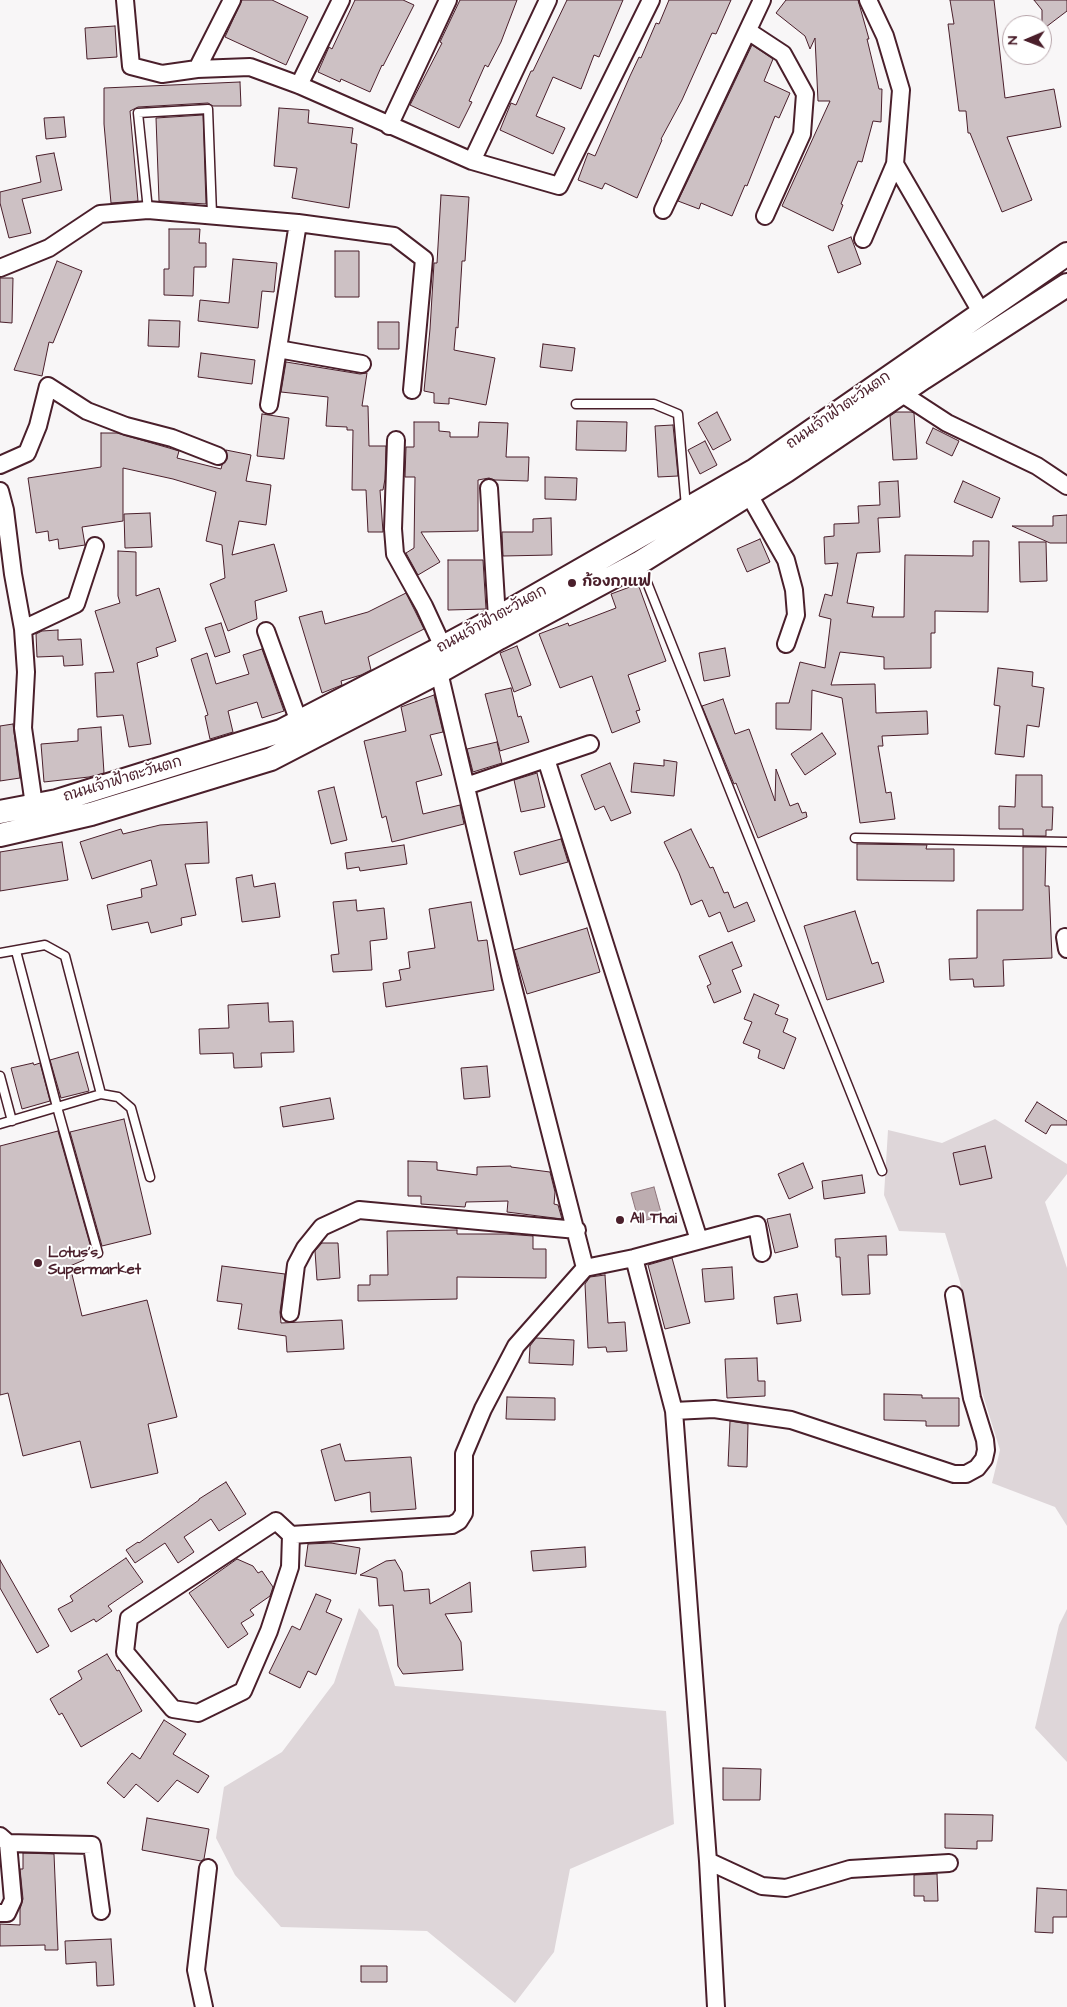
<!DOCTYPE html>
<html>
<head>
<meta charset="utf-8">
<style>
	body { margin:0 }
	#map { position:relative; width:1067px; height:2007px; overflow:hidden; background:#f8f6f7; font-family:"Architects Daughter",sans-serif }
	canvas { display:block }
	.north { position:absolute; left:1002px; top:15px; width:50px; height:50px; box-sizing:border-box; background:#fff; border:1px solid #b7a5aa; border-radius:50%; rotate:269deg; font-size:14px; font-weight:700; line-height:20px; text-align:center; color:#4a1f2b }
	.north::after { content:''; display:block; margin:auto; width:18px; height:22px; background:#4a1f2b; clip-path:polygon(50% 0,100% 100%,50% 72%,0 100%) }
</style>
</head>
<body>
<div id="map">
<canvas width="1067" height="2007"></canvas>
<div class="north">N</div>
</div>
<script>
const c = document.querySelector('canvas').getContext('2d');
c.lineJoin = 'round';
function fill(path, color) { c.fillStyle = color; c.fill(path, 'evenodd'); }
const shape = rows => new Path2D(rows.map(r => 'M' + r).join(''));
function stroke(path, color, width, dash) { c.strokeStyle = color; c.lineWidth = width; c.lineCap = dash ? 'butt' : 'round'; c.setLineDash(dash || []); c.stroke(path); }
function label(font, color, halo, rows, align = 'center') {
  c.font = font + ' "Architects Daughter","Playpen Sans Thai",sans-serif'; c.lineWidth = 4; c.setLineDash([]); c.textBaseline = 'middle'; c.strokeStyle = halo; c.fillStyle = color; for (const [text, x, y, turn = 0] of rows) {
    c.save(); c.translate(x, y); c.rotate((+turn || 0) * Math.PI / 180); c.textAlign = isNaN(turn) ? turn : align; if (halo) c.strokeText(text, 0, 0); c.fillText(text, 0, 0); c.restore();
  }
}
const green = shape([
	[995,1119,1067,1164,1067,1174,1045,1202,1067,1268,1067,1526,1055,1507,992,1483,1000,1450,972,1360,960,1282,945,1233,899,1231,884,1195,888,1130,942,1143],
	[359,1608,378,1630,395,1686,666,1711,674,1824,570,1869,554,1952,515,2003,427,1931,281,1927,235,1875,216,1838,224,1787,282,1752,334,1683],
	[1067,1609,1067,1762,1035,1728,1059,1625]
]);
const water = shape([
	[654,1187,662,1216,639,1222,631,1193,654,1187]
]);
const building = shape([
	[242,0,272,0,308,17,286,65,225,37,242,0],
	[355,0,403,0,414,5,383,66,382,65,370,92,341,79,340,82,318,72,329,47,332,49,355,0],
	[460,0,517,0,501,42,488,67,485,65,469,101,472,102,459,128,410,105,442,43,440,42,460,0],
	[567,0,623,0,599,57,594,55,581,89,553,77,536,116,565,128,553,154,500,130,511,103,516,105,531,71,533,71,567,0],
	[669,0,731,0,716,34,712,33,682,100,661,139,662,140,637,198,605,183,602,189,578,180,588,153,595,156,630,76,639,57,641,58,656,23,659,24,669,0],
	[786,0,858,0,869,39,867,39,879,89,882,89,881,122,873,121,862,162,858,161,841,204,843,205,833,231,782,206,830,101,818,101,815,38,810,49,805,36,776,13,786,0],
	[950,0,994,0,1005,98,1054,89,1061,127,1007,137,1032,200,1002,212,970,133,968,133,966,111,959,111,948,24,954,24,950,0],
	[1034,0,1067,0,1067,11,1042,30,1042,10,1034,0],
	[115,26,117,57,87,59,85,28,115,26],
	[752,45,773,59,764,81,790,93,779,118,775,116,747,186,745,185,732,216,701,203,699,209,678,201,752,45],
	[240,82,241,106,213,106,208,103,138,107,130,111,138,201,111,203,104,124,104,88,240,82],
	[279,108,309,110,308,123,353,128,351,143,357,144,349,208,292,198,297,168,274,166,279,108],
	[203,115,206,204,159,201,156,118,203,115],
	[64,117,66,137,46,139,44,118,64,117],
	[54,153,62,190,22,199,31,233,9,238,0,203,0,192,41,182,36,156,54,153],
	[441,195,469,197,465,261,462,261,458,328,456,327,454,350,495,358,486,405,449,398,449,404,434,403,434,393,424,391,430,329,434,263,437,263,441,195],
	[169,229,200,229,199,243,206,243,206,267,194,267,193,296,164,295,164,269,169,269,169,229],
	[851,237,861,264,838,273,828,246,851,237],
	[335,251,359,251,359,297,335,297,335,251],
	[233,259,277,263,274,292,262,291,258,328,198,321,200,300,229,303,233,259],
	[57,261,82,271,53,343,49,342,42,376,14,370,57,261],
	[0,278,13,278,12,323,0,322,0,278],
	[149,320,180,321,179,347,148,346,149,320],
	[378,322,399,322,399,349,378,349,378,322],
	[543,344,575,348,572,371,540,367,543,344],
	[201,353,255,360,252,384,198,377,201,353],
	[286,362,360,374,367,373,362,406,368,406,369,446,386,446,385,479,383,490,380,490,383,532,368,532,366,490,352,490,353,430,347,430,347,427,326,426,328,397,281,392,286,362],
	[717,412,731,440,713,450,698,423,717,412],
	[896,412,911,412,914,413,917,459,893,460,890,416,896,412],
	[262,414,289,418,284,459,257,456,262,414],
	[577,421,627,422,626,451,576,450,577,421],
	[414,422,439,422,439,431,450,432,450,437,478,437,479,422,508,423,506,457,529,457,528,481,495,480,489,478,478,480,478,531,421,532,440,562,418,575,406,553,414,548,415,477,405,477,406,447,414,447,414,422],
	[673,425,678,476,658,477,655,426,673,425],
	[933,428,959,441,952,456,926,443,933,428],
	[101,433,117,433,169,448,179,451,177,458,221,469,222,465,227,459,226,450,251,455,246,481,271,485,266,525,239,521,232,555,274,544,287,591,255,601,257,619,228,631,210,584,225,578,222,545,206,541,216,492,173,479,123,468,123,521,82,527,85,545,59,549,58,539,49,541,48,531,36,533,28,478,101,467,101,433],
	[705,441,717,465,700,474,688,450,705,441],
	[545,477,577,478,576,500,545,499,545,477],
	[898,481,900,517,878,518,880,552,857,553,847,603,874,607,872,617,904,617,905,555,973,556,973,541,989,541,988,612,935,611,935,633,931,633,931,668,884,669,884,657,840,652,831,685,875,684,876,713,927,711,928,734,882,736,883,746,878,746,886,793,891,792,895,819,860,823,842,698,812,690,811,730,776,729,776,703,789,703,800,662,825,668,831,619,819,616,825,594,832,596,838,563,825,564,824,537,834,536,834,524,859,523,858,506,880,505,879,482,898,481],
	[963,481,1000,498,992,518,954,502,963,481],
	[150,513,152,547,125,548,124,514,150,513],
	[1067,515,1067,543,1050,543,1012,526,1053,526,1053,516,1067,515],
	[551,518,552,555,503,556,502,532,533,532,533,519,551,518],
	[760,539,770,562,747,572,737,549,760,539],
	[1019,542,1046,542,1047,581,1020,582,1019,542],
	[118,551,136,552,136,596,159,588,176,641,156,648,158,656,137,663,151,744,129,747,123,715,97,717,95,673,114,672,95,611,120,603,118,596,118,551],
	[448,560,483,560,486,609,448,610,448,560],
	[638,584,666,661,628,675,640,710,636,711,640,722,612,733,592,676,560,688,539,634,568,623,569,626,616,608,611,594,638,584],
	[406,593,424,629,368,657,371,670,361,675,341,681,342,685,322,693,299,617,322,611,325,624,368,612,406,593],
	[221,623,230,652,215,657,205,628,221,623],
	[58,630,58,640,81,639,83,665,64,666,63,656,37,657,36,634,42,631,58,630],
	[517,646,531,685,514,692,500,653,517,646],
	[725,648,730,676,704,681,699,653,725,648],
	[262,649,284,711,262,718,257,702,228,711,233,732,210,739,205,716,208,715,191,659,207,653,216,684,249,674,243,655,262,649],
	[998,668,1033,672,1032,686,1044,688,1039,727,1027,725,1024,757,995,754,1000,706,994,705,998,668],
	[511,688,518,717,521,716,529,742,500,751,485,694,511,688],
	[434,695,443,732,430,735,442,775,416,782,423,814,460,805,464,824,392,842,386,816,382,818,364,741,406,731,401,707,434,695],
	[723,699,735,734,749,729,775,801,776,769,790,806,798,803,802,813,806,812,807,817,758,838,736,783,734,784,702,706,723,699],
	[13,724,20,778,0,781,0,726,13,724],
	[101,727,104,773,89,777,44,782,41,744,78,741,78,729,101,727],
	[822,733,836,754,805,775,791,754,822,733],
	[497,742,502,763,473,772,467,749,497,742],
	[664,760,677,762,674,796,631,792,634,763,664,766,664,760],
	[610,763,631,813,611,821,604,806,595,810,581,775,610,763],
	[537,773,545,807,521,812,514,780,537,773],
	[1016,775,1042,775,1042,807,1053,807,1052,830,1046,830,1046,836,1023,836,1023,829,999,829,999,806,1015,807,1016,775],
	[334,787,347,840,331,844,318,791,334,787],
	[207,822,209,863,185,864,196,915,181,918,182,925,151,933,148,922,112,930,107,905,142,897,141,889,157,885,151,860,92,879,80,842,121,829,123,834,160,825,207,822],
	[691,829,710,868,713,867,724,893,728,892,734,908,747,902,755,921,728,932,720,912,709,917,702,900,691,905,679,873,664,842,691,829],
	[561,839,568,862,520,875,514,852,561,839],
	[62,842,68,880,0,891,0,852,62,842],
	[857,844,927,845,926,849,954,849,954,881,857,880,857,844],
	[404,845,407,864,360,871,359,867,347,869,345,853,404,845],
	[1023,847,1046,847,1045,886,1049,886,1052,958,1003,960,1004,986,974,987,973,979,950,980,949,959,977,958,977,910,1023,910,1023,847],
	[252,875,254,887,275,883,280,917,242,922,236,878,252,875],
	[356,900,357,911,384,908,387,939,370,941,372,970,333,972,331,955,339,954,333,902,356,900],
	[471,902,478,941,487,940,494,990,386,1007,383,983,401,980,399,970,410,968,408,952,435,948,429,909,471,902],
	[855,911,872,964,878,962,884,982,827,1000,804,926,855,911],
	[587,928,600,972,527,994,514,950,587,928],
	[732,942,742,966,732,970,741,992,714,1003,707,986,711,984,699,956,732,942],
	[754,994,779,1005,775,1014,788,1019,783,1032,796,1038,784,1069,758,1058,760,1050,743,1043,752,1022,744,1019,754,994],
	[268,1003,269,1022,293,1021,294,1052,261,1053,262,1067,234,1068,233,1053,200,1054,199,1029,229,1028,228,1005,268,1003],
	[78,1052,89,1091,61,1098,50,1060,78,1052],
	[33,1063,34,1065,40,1063,50,1101,22,1109,11,1068,33,1063],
	[487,1066,490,1097,464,1099,461,1068,487,1066],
	[330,1098,334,1119,283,1127,280,1107,330,1098],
	[1037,1102,1067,1121,1067,1125,1051,1125,1046,1134,1025,1121,1037,1102],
	[124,1119,151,1234,102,1246,70,1132,124,1119],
	[58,1131,91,1248,81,1251,84,1260,70,1266,82,1316,147,1300,177,1417,148,1424,158,1473,91,1488,80,1441,23,1456,8,1393,0,1395,0,1146,58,1131],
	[985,1146,992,1178,960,1185,953,1153,985,1146],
	[408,1161,437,1162,437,1170,477,1175,477,1167,511,1166,511,1167,550,1172,555,1192,554,1204,558,1205,562,1219,507,1212,508,1201,466,1202,465,1207,421,1204,421,1196,408,1196,408,1161],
	[803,1163,813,1188,789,1199,778,1174,803,1163],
	[862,1175,865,1193,824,1199,822,1181,862,1175],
	[790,1214,798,1247,775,1253,767,1219,790,1214],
	[457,1230,457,1234,506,1234,533,1236,533,1249,546,1249,546,1278,457,1277,457,1299,358,1301,358,1285,370,1285,370,1275,388,1275,387,1231,457,1230],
	[886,1236,887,1255,868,1255,870,1294,842,1295,840,1257,836,1257,835,1239,886,1236],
	[322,1243,338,1243,340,1278,317,1280,315,1251,322,1243],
	[672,1258,690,1323,665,1329,648,1265,672,1258],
	[222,1266,285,1274,280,1312,281,1323,342,1320,344,1349,287,1352,286,1336,238,1329,242,1304,217,1301,222,1266],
	[732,1267,734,1299,705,1302,702,1269,732,1267],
	[605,1275,608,1323,625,1322,627,1351,607,1352,606,1347,588,1348,585,1284,590,1277,605,1275],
	[797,1294,801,1321,777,1324,774,1297,797,1294],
	[536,1338,574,1340,573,1365,529,1363,530,1346,536,1338],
	[757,1358,758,1381,765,1381,765,1396,727,1398,725,1359,757,1358],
	[884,1394,922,1395,922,1398,959,1398,959,1426,926,1426,926,1421,884,1420,884,1394],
	[507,1397,555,1398,555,1420,506,1419,507,1397],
	[730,1421,748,1424,747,1467,728,1466,730,1421],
	[340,1444,345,1461,411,1457,416,1509,371,1512,370,1492,335,1501,321,1450,340,1444],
	[226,1482,246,1514,219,1531,211,1519,184,1537,194,1552,178,1563,165,1543,135,1563,126,1550,138,1542,139,1543,199,1500,199,1499,226,1482],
	[331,1543,360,1548,356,1574,305,1566,308,1544,331,1543],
	[585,1547,586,1567,533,1571,531,1551,585,1547],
	[126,1558,143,1582,108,1606,112,1611,96,1622,94,1619,71,1632,58,1609,73,1601,70,1596,126,1558],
	[237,1559,253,1566,258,1573,262,1571,273,1587,270,1596,250,1610,254,1615,241,1623,248,1634,228,1648,189,1593,237,1559],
	[0,1560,49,1646,37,1653,0,1588,0,1560],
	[395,1560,402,1572,404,1591,429,1589,430,1604,470,1582,472,1612,445,1614,461,1642,463,1670,403,1674,398,1666,393,1605,379,1606,377,1578,360,1575,386,1561,395,1560],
	[316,1594,331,1600,326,1612,342,1619,316,1675,308,1671,300,1688,269,1673,292,1626,300,1630,316,1594],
	[107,1654,117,1671,119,1670,142,1711,81,1747,62,1713,59,1715,50,1699,82,1679,78,1671,107,1654],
	[164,1720,186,1734,173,1754,209,1776,198,1793,177,1780,158,1802,136,1784,124,1798,107,1783,132,1753,140,1759,164,1720],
	[723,1768,761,1769,760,1800,723,1800,723,1768],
	[945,1814,993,1815,992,1841,977,1841,977,1849,945,1848,945,1814],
	[147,1818,209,1829,204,1859,201,1861,142,1850,147,1818],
	[23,1853,54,1854,58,1950,45,1950,45,1945,0,1946,0,1924,20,1925,20,1909,23,1899,20,1869,23,1869,23,1853],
	[937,1874,938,1901,924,1901,924,1896,914,1896,914,1875,937,1874],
	[1037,1888,1067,1890,1067,1917,1053,1917,1053,1933,1035,1932,1037,1888],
	[111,1939,114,1985,97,1986,96,1962,66,1964,65,1941,111,1939],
	[361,1966,387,1966,387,1982,361,1982,361,1966]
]);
const lane = shape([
	[148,210,138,113,208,109,212,214],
	[576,404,654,404,678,414,686,507],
	[640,565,882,1171],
	[855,838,1067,842],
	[16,951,57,1107,98,1253],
	[0,953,45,945,65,956,101,1094],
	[0,1076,12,1121],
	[0,1124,101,1094,118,1097,131,1108,150,1177]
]);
const street = shape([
	[125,0,131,66,162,74,197,69,250,67,299,85,472,161,559,186,651,0],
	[748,31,783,54,805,94,802,134,765,216],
	[197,69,232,0],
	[299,85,341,0],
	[389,126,448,0],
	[472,161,548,0],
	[895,164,981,312],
	[663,210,762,0],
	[298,223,394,236,424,259,412,390],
	[863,239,895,164,901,90,885,36,868,0],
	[0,268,49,248,100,214,148,210,298,223,269,405],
	[278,349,362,364],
	[901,393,947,423,1037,466,1067,486],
	[396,440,393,529,395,554,424,606,443,647],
	[0,465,27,453,38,426,48,386,87,411,126,426,172,438,218,456],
	[489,488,497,618],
	[0,491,5,510,13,574,23,629,26,672,23,728,34,805],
	[748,493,786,560,794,590,796,615,786,644],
	[23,629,76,604,95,546],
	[266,631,299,722],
	[439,672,511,979,585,1268],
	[546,759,699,1240],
	[466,786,590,744],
	[1065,937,1067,949],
	[634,1258,674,1411,708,1861,716,2007],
	[290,1313,296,1265,305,1248,322,1227,359,1210,577,1230],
	[674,1411,714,1409,791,1420,954,1474,966,1474,977,1468,984,1459,986,1450,985,1440,972,1398,954,1295],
	[276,1521,291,1535,290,1567,269,1631,243,1691,198,1713,173,1709,125,1652,129,1618,276,1521],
	[291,1535,452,1525,459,1521,464,1513,464,1454,483,1409,516,1346,585,1268,634,1258,757,1225,762,1253],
	[0,1836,8,1843,92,1845,101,1911],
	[708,1861,762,1886,786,1888,850,1869,949,1863],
	[0,1913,7,1913,13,1900,8,1843],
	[204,2007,196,1970,208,1868]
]);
const secondary = shape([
	[0,812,57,801,281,731,443,647,497,618,755,470,1067,254],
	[0,835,91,814,271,759,439,672,499,638,639,563,786,471,923,378,1067,285]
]);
const markers = [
	[572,583,5,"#4a1f2b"],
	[620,1220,5,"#4a1f2b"],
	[38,1263,5,"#4a1f2b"]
];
const streetNames = [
	["ถนนเจ้าฟ้าตะวันตก",839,411,-35],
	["ถนนเจ้าฟ้าตะวันตก",492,620,-29],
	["ถนนเจ้าฟ้าตะวันตก",123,780,-17]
];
const poiNames = [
	["ก้องกาแฟ",582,583],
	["All Thai",630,1220],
	["Lotus's",48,1254],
	["Supermarket",48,1271]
];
fill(green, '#ded6d9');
fill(water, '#bdadb0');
stroke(water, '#8f747b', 1);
fill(building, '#cdc1c4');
stroke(building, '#4a1f2b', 1);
stroke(lane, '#4a1f2b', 11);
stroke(street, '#4a1f2b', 20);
stroke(secondary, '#4a1f2b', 26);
stroke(lane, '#fff', 8);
stroke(street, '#fff', 16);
stroke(secondary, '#fff', 22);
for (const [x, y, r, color] of markers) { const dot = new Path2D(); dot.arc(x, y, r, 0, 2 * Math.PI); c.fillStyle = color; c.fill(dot); stroke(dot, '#fff', 2); }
label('15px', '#4a1f2b', '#fff', streetNames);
label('bold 15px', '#4a1f2b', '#fff', poiNames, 'left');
</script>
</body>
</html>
